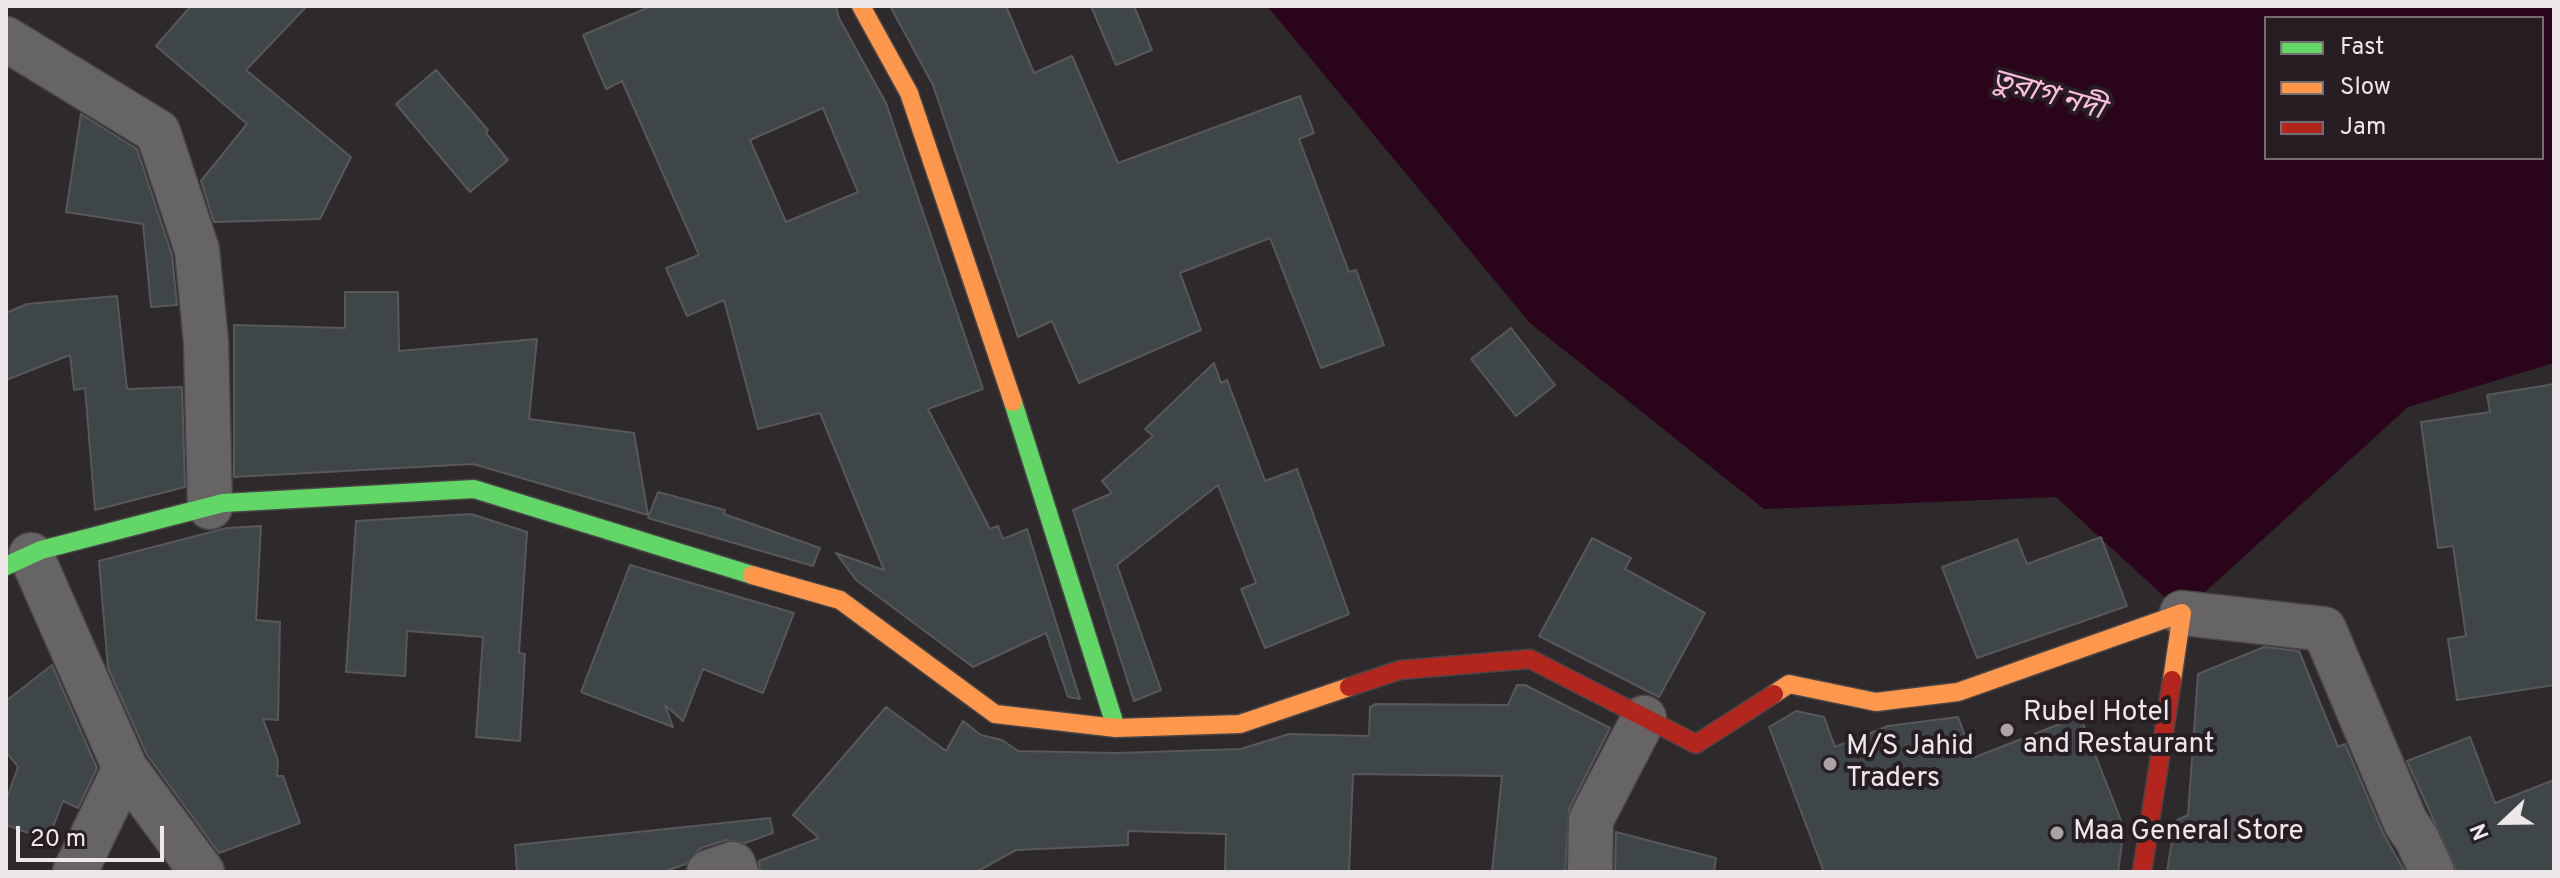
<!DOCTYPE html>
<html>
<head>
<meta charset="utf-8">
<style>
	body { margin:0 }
	#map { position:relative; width:2560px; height:878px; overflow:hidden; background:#2e292b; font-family:Overpass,sans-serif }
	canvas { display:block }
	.frame { position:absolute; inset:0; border:8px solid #ede7ea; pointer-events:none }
	.legend { position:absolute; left:2264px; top:16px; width:280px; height:144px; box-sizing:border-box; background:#261e22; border:2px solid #766e72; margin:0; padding:10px 14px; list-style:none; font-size:24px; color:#ede7ea }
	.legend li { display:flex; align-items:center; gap:16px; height:40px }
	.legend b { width:40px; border:2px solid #766e72 }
	.north { position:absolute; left:2464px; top:782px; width:80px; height:80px; -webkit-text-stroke:6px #261e22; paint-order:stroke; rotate:248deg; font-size:22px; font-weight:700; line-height:32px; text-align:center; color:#ede7ea }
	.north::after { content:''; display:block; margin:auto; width:28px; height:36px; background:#ede7ea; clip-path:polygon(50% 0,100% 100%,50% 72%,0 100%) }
	.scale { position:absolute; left:16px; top:826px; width:148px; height:36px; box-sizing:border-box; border:4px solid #ede7ea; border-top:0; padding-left:10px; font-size:24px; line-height:28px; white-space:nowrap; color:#ede7ea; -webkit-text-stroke:6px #261e22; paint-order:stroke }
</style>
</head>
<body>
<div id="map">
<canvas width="2560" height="878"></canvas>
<div class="frame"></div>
<ul class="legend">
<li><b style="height:10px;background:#63d668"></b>Fast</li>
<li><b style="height:10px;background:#ff974d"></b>Slow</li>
<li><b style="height:10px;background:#b3261e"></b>Jam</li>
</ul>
<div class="north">N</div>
<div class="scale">20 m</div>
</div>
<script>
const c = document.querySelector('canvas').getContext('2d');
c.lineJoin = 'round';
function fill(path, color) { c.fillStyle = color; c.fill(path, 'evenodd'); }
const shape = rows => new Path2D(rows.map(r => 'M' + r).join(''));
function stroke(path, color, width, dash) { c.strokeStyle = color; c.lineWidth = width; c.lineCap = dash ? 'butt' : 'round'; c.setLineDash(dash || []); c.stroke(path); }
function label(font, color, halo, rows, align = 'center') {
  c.font = font + ' Overpass,"Noto Sans Bengali",sans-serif'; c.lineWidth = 8; c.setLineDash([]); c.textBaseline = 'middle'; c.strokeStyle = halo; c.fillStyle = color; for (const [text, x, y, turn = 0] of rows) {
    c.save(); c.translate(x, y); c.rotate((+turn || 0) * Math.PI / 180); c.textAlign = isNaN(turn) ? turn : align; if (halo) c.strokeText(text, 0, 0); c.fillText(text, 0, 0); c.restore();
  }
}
const water = shape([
	[1267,6,2554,6,2554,363,2408,407,2182,613,2056,497,1764,509,1530,323],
	[2266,18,2542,18,2542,158,2266,158]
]);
const building = shape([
	[191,6,307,6,246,70,351,157,320,219,214,222,201,181,247,124,156,46,191,6],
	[652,6,836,6,839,18,886,103,983,389,928,409,990,529,998,526,1003,539,1027,529,1080,699,1068,697,1046,633,973,667,856,580,836,553,884,570,820,413,758,429,724,300,687,316,666,268,699,255,622,81,606,89,583,35,652,6],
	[823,108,858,192,786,222,750,140,823,108],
	[890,6,1006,6,1034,73,1072,56,1118,163,1300,96,1314,133,1299,139,1349,272,1356,270,1384,345,1321,368,1270,238,1180,273,1201,330,1079,383,1052,321,1018,337,933,85,890,6],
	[1091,6,1134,6,1152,50,1116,65,1091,6],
	[436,70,488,130,486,133,508,160,470,192,396,104,436,70],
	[81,114,137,149,172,255,177,305,151,307,143,224,66,212,81,114],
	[345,292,398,292,399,351,537,339,529,419,634,433,648,515,473,464,234,477,234,325,345,328,345,292],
	[117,296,127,389,182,387,185,487,95,510,85,388,74,390,70,355,6,380,6,313,27,304,117,296],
	[1511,328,1555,385,1516,416,1471,359,1511,328],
	[1214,363,1221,383,1227,380,1265,481,1297,469,1349,614,1265,648,1241,589,1256,583,1218,485,1117,565,1161,690,1134,701,1073,510,1112,493,1102,481,1153,436,1145,429,1214,363],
	[2554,384,2554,685,2457,700,2448,639,2466,636,2453,546,2438,548,2421,422,2490,412,2487,395,2554,384],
	[658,492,725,510,724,514,820,548,813,566,648,518,658,492],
	[471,514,527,532,519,653,525,654,520,741,476,737,483,637,407,631,405,676,346,672,356,521,471,514],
	[261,526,256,620,280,622,278,720,263,719,278,760,277,776,283,776,300,823,219,853,147,755,108,668,99,561,227,528,261,526],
	[2101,537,2127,606,1977,658,1942,567,2017,539,2027,564,2101,537],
	[1592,538,1631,558,1625,569,1705,613,1659,697,1539,636,1592,538],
	[630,565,794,613,763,693,703,669,683,721,665,705,673,727,581,692,630,565],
	[2264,647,2299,651,2338,747,2345,744,2383,833,2405,872,2167,872,2175,821,2188,815,2198,674,2264,647],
	[52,665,97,768,78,808,63,801,48,840,6,825,6,801,18,767,6,752,6,701,52,665],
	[1517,685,1525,685,1610,728,1569,809,1565,872,1492,872,1502,776,1353,774,1349,872,1225,872,1226,834,1128,831,1128,845,1016,850,976,872,760,872,759,861,819,838,793,815,886,707,946,751,963,721,981,735,1002,740,1018,751,1117,753,1241,749,1289,734,1369,736,1370,707,1376,704,1508,705,1517,685],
	[1796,711,1824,717,1835,747,1888,726,1958,717,1973,758,2080,716,2124,828,2118,872,1824,872,1769,727,1796,711],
	[2470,737,2495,803,2554,780,2554,872,2457,872,2407,761,2470,737],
	[770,818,773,833,745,843,726,840,701,848,686,864,663,872,517,872,515,845,770,818],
	[1616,832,1716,858,1714,872,1615,872,1616,832]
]);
const street = shape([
	[6,39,158,132,197,250,206,342,210,507],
	[31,555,125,768,75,872],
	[2182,613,2324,629,2406,823,2417,839,2432,872],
	[125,768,202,872],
	[709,872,733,864,736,872],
	[1590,872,1591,820,1644,718]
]);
const fast = shape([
	[1013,402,1116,728],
	[6,566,41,550,223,503,474,489,752,575]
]);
const slow = shape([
	[861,6,909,93,1013,402],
	[752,575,840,600,995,714,1116,728,1240,724,1349,687],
	[1774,694,1789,684,1876,702,1958,692,2182,613,2172,680]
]);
const jam = shape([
	[1349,687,1400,670,1530,659,1696,744,1774,694],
	[2142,872,2172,680]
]);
const markers = [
	[2007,730,8,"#aaa4a7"],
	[1830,764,8,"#aaa4a7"],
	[2057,833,8,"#aaa4a7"]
];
const poiNames = [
	["Rubel Hotel",2023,714],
	["and Restaurant",2023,746],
	["M/S Jahid",1846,748],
	["Traders",1846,780],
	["Maa General Store",2073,833]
];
const waterNames = [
	["তুরাগ নদী",2047,97,16]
];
fill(water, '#29041b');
fill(building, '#3e464a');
stroke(building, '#585859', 2);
stroke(street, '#494547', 47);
stroke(fast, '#494547', 21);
stroke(slow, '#494547', 21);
stroke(jam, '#494547', 21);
stroke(street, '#676465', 44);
stroke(fast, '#63d668', 18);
stroke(slow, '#ff974d', 18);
stroke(jam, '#b3261e', 18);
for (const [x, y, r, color] of markers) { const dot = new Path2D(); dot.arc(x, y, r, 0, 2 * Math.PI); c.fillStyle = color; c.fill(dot); stroke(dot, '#261e22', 3); }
label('28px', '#ede7ea', '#261e22', poiNames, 'left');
label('italic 30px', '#fcbdde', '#261e22', waterNames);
</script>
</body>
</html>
